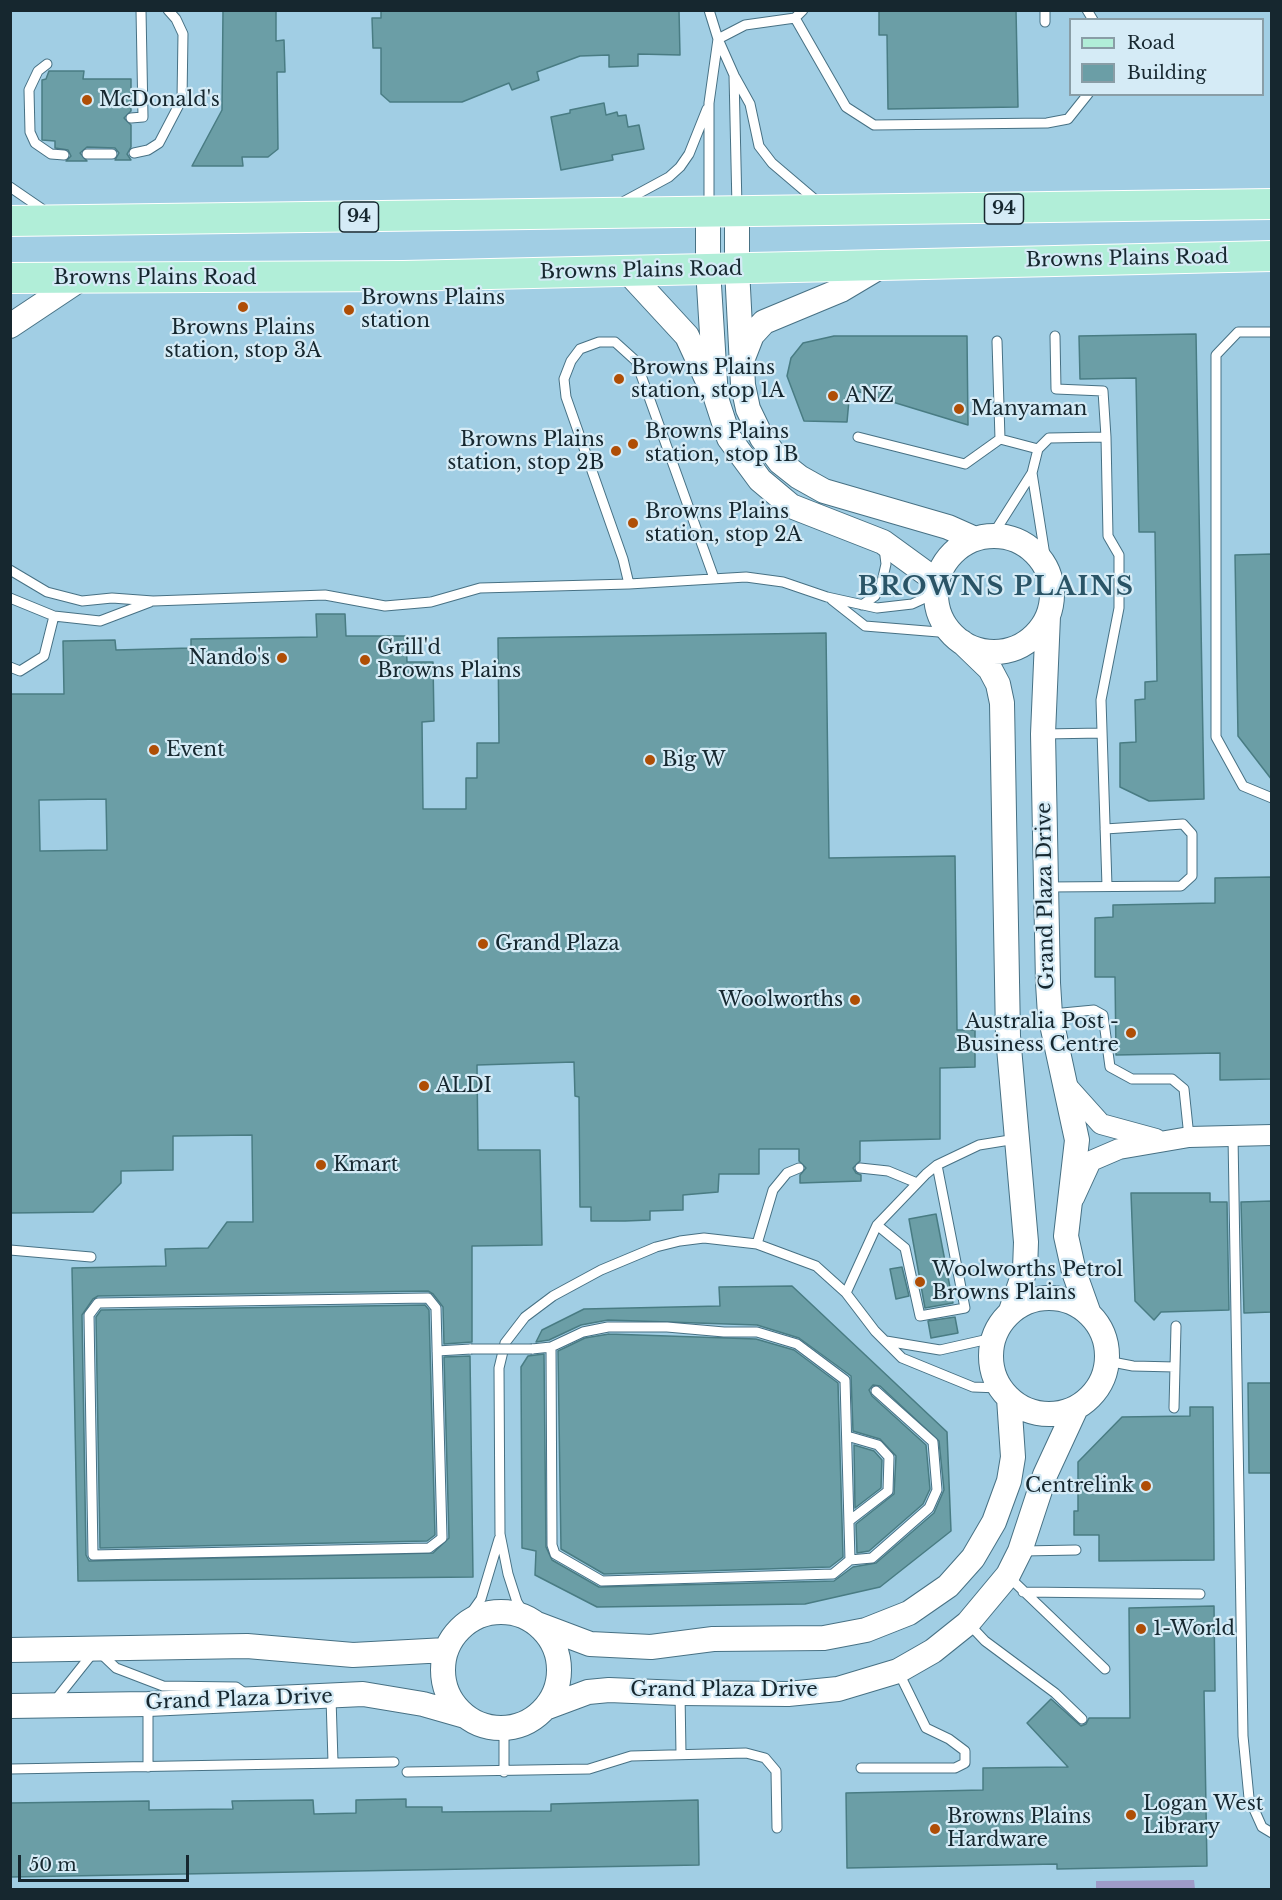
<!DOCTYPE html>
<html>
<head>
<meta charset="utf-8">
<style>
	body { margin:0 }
	#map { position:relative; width:1282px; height:1900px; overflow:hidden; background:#a1cee4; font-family:"Libre Baskerville",serif }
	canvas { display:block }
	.frame { position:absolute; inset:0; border:12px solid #16272f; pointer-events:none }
	.legend { position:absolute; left:1069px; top:18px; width:195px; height:78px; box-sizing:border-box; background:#d5ebf6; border:2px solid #899da6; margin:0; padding:8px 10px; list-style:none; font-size:18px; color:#16272f }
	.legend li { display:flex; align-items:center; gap:12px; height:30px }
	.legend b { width:30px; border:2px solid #899da6 }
	.scale { position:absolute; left:18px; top:1855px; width:171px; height:27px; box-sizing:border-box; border:3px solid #16272f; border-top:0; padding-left:8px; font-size:18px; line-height:21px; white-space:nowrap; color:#16272f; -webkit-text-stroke:4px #d5ebf6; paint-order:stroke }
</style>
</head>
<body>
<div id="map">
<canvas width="1282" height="1900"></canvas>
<div class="frame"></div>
<ul class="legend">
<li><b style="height:8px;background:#b1eed8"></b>Road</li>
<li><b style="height:16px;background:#6b9ea6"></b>Building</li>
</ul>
<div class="scale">50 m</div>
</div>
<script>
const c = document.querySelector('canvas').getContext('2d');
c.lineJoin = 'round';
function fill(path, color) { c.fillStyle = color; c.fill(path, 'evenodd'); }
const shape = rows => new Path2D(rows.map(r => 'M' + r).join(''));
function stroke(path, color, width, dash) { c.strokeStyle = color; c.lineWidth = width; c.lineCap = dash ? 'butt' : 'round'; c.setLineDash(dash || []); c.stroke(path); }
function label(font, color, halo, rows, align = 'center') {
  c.font = font + ' "Libre Baskerville",serif'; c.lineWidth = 4.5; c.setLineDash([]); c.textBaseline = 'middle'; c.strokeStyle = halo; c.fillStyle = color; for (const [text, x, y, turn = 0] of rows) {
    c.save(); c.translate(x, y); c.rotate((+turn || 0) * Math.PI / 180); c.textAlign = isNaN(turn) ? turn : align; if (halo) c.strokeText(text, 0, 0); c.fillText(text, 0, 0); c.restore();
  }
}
const green = shape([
	[1194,1880,1195,1889,1096,1889,1096,1881]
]);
const building = shape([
	[223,10,276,10,276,41,284,40,285,72,277,72,278,149,268,157,242,157,243,166,192,166,222,110,223,10],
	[381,10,679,10,680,55,638,54,638,66,609,67,609,55,580,56,537,72,539,80,512,90,509,83,462,102,390,102,381,94,381,48,373,48,372,18,381,18,381,10],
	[879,10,1016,10,1018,107,888,109,887,35,879,35,879,10],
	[49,71,84,71,83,79,131,79,131,111,124,118,131,125,131,147,127,154,131,160,115,160,119,153,115,148,87,147,80,153,87,161,66,161,71,156,68,150,55,148,55,141,42,140,42,80,46,79,49,71],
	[604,103,606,115,617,112,618,116,626,115,628,127,639,125,644,149,612,155,613,160,561,170,551,117,570,113,570,110,604,103],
	[1196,334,1204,799,1149,801,1120,787,1120,743,1136,742,1135,700,1145,699,1145,682,1157,681,1155,532,1139,532,1136,378,1080,379,1079,336,1196,334],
	[834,336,967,336,968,425,850,389,847,422,804,421,787,376,791,358,803,343,834,336],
	[1272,554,1272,780,1238,736,1235,555,1272,554],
	[316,614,345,614,346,636,406,636,407,662,433,662,434,721,422,722,423,809,466,809,466,778,477,778,477,743,499,743,498,638,826,633,829,858,955,856,957,1030,975,1030,975,1067,940,1068,940,1139,860,1141,860,1161,853,1168,856,1173,861,1175,861,1181,800,1183,800,1175,806,1168,799,1161,799,1149,759,1149,759,1174,719,1174,718,1192,683,1195,683,1210,650,1211,650,1220,625,1221,591,1221,591,1207,580,1207,579,1097,575,1096,574,1062,477,1065,478,1150,540,1150,542,1245,472,1246,472,1342,444,1344,443,1307,433,1294,428,1291,98,1296,93,1299,82,1315,86,1555,89,1561,433,1553,449,1538,444,1357,470,1356,473,1577,78,1581,72,1268,166,1266,165,1249,208,1248,227,1222,253,1222,252,1135,173,1136,173,1170,121,1171,121,1183,93,1212,10,1213,10,694,64,694,63,641,115,640,116,650,191,648,191,639,317,637,316,614],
	[106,799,107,850,40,851,39,800,106,799],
	[1272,877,1272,1079,1220,1080,1220,1053,1116,1055,1115,977,1095,977,1095,918,1113,917,1113,905,1215,903,1215,878,1272,877],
	[1131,1193,1210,1193,1210,1202,1227,1202,1229,1310,1161,1312,1154,1320,1135,1301,1131,1193],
	[1272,1201,1272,1312,1244,1313,1241,1202,1272,1201],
	[936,1214,953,1303,925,1308,909,1219,936,1214],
	[902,1267,909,1296,896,1299,890,1269,902,1267],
	[792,1286,947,1432,951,1531,880,1587,805,1604,597,1607,535,1575,536,1551,522,1548,521,1367,528,1356,544,1354,546,1547,552,1560,599,1587,834,1581,853,1567,876,1563,934,1513,944,1490,939,1441,880,1386,873,1385,869,1390,872,1396,926,1445,930,1489,923,1504,869,1551,857,1553,856,1524,894,1494,896,1456,880,1439,853,1431,851,1376,799,1338,757,1325,608,1320,581,1325,549,1340,536,1342,542,1330,584,1309,720,1306,719,1287,792,1286],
	[425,1305,429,1310,435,1535,427,1541,100,1548,96,1317,101,1310,425,1305],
	[955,1317,958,1333,931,1338,928,1321,955,1317],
	[609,1334,756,1339,794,1350,838,1383,843,1557,830,1567,604,1574,561,1549,558,1351,585,1338,609,1334],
	[1248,1383,1272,1383,1272,1473,1249,1473,1248,1383],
	[1190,1407,1213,1407,1214,1560,1099,1561,1099,1535,1074,1535,1074,1511,1078,1511,1078,1462,1122,1417,1190,1416,1190,1407],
	[854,1445,874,1451,882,1460,881,1488,855,1508,854,1445],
	[1214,1606,1215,1691,1204,1691,1207,1866,1057,1869,1057,1864,847,1868,846,1793,983,1790,983,1768,1068,1767,1027,1723,1051,1699,1081,1726,1086,1724,1089,1718,1130,1718,1129,1608,1214,1606],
	[406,1799,406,1807,442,1807,442,1812,551,1811,551,1804,698,1800,699,1865,10,1877,10,1803,149,1801,149,1810,233,1809,232,1801,313,1800,314,1814,356,1813,356,1800,406,1799]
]);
const service = shape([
	[709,10,718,39,734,75,737,207],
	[1045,10,1045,22],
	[1087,10,1093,20],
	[795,18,846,107,874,125,1047,123,1068,119,1088,94],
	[718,39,745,25,795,18,803,10],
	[47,64,38,71,29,90,30,132,35,143,51,154,64,155],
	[735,77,750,104,759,146,772,163,819,203],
	[131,118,143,117,141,10],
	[134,153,148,150,159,143,182,99,183,34,176,19,168,10],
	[87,154,112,154],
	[10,187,45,211],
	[621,203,669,177,680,167,689,154,707,109],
	[709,208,709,103,718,39],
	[1272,332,1238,332,1216,355,1216,737,1243,786,1272,798],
	[997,341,1000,439],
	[858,437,965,464,1000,439,1038,449],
	[1106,437,1108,536,1119,555,1119,608,1101,700,1107,886],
	[1032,473,1047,568],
	[992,536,1032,473,1038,449,1049,438,1106,437,1103,391,1056,389,1055,336],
	[10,570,47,592,82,601,112,598,153,601,325,595,385,606,431,602,480,588,629,584,746,577,783,582,827,597,877,608,912,604,936,593],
	[629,584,623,559,566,397,564,379,571,361,580,349,599,342,615,342,636,361,714,578],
	[10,598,54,616,100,621,150,602],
	[832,600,865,626,951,633],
	[862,605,875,596,881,586,886,564,884,548],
	[10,667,20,671,44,656,54,616],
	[1044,734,1102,733],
	[1048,887,1181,886,1192,876,1192,834,1183,824,1105,829],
	[1052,1014,1094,1010,1103,1015,1110,1067,1132,1079,1172,1079,1184,1089,1189,1137],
	[1233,1136,1243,1736,1249,1798,1262,1827,1272,1833],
	[860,1168,888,1171,917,1183],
	[877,1225,905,1248,920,1316,965,1308,937,1165],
	[757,1244,773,1190,787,1173,799,1168],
	[10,1250,91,1257],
	[846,1293,877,1225,926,1174,937,1165,979,1145,1016,1139],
	[428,1298,436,1308,442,1538,429,1548,93,1555,89,1315,98,1303,428,1298],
	[608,1327,667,1327,724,1332,757,1332,797,1344,845,1380,850,1560,833,1574,602,1581,555,1554,552,1545,551,1347,583,1332,608,1327],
	[886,1341,940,1350,993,1338],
	[532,1349,551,1347],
	[437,1351,471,1349],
	[1107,1361,1133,1366,1175,1367],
	[1174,1408,1176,1326],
	[847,1436,878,1445,889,1457,888,1491,849,1521],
	[1023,1551,1076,1550],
	[850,1560,872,1558,929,1508,937,1490,933,1442,876,1391],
	[1009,1577,1105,1669],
	[1023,1592,1200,1594],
	[527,1618,517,1602,508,1574,500,1534,499,1368,505,1343,525,1317,553,1296,601,1270,656,1247,680,1241,704,1238,757,1244,816,1266,846,1293,875,1331,902,1358,973,1387,1000,1388],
	[968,1623,985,1641,1055,1693,1082,1719],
	[461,1627,481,1599,499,1539],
	[680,1693,681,1754],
	[331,1698,333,1762],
	[53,1703,96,1649,116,1668,163,1686,236,1687,246,1694],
	[148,1767,148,1706],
	[861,1768,955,1768,965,1763,965,1751,949,1739,926,1728,899,1673],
	[10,1769,394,1762],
	[407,1772,589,1769,631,1756,746,1753,765,1758,776,1771,777,1828],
	[504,1772,504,1728]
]);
const minor = shape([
	[1066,1085,1101,1124,1156,1139],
	[1074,1198,1091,1161,1119,1149,1189,1137,1272,1135]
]);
const tertiary = shape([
	[708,213,708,269,716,398,729,438,760,480,791,506,883,542,938,582],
	[737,213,737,269,743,385,748,409,762,438,780,462,799,477,824,491,948,527,975,539],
	[627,271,687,336,711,388],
	[10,326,82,278],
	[743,358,752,335,764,322,841,290,883,265],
	'936 594a58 58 0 1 1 116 0a58 58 0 1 1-116 0Z',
	[1048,616,1043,734,1048,983,1050,1015,1077,1140,1066,1236,1074,1272,1089,1314],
	[962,642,990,669,998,684,1002,703,1008,1036,1026,1242,1025,1270,1011,1311],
	'991 1356a58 58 0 1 1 116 0a58 58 0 1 1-116 0Z',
	'443 1670a58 58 0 1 1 116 0a58 58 0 1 1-116 0Z',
	[537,1624,590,1644,651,1647,713,1639,824,1638,866,1630,909,1613,948,1586,973,1558,994,1522,1009,1481,1013,1457,1009,1398],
	[10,1650,247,1646,353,1655,446,1650],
	[10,1706,148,1704,363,1694,423,1704,465,1716],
	[545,1708,588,1692,609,1690,680,1693,788,1694,838,1689,898,1671,933,1651,968,1623,1008,1575,1020,1551,1045,1475,1076,1408]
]);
const primary = shape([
	[10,221,1272,204],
	[10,278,403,276,1272,256]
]);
const serviceBridge = shape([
	[471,1349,532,1349]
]);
const markers = [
	[87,100,6,"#af4e06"],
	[243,307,6,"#af4e06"],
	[349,310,6,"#af4e06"],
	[619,379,6,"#af4e06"],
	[833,396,6,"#af4e06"],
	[959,409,6,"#af4e06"],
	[633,444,6,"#af4e06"],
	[616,451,6,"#af4e06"],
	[633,523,6,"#af4e06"],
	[282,658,6,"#af4e06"],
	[365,660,6,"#af4e06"],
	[154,750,6,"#af4e06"],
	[650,760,6,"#af4e06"],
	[483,944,6,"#af4e06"],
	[855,1000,6,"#af4e06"],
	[1131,1033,6,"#af4e06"],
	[424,1086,6,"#af4e06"],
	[321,1165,6,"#af4e06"],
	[920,1282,6,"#af4e06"],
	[1146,1486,6,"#af4e06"],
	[1141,1629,6,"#af4e06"],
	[1131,1815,6,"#af4e06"],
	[935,1829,6,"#af4e06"]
];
const shields = [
	[1004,209,39],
	[359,217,39]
];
const shieldNames = [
	["94",1004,209],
	["94",359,217]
];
const poiNames = [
	["McDonald's",99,100],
	["Browns Plains",361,298],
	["station",361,321],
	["Browns Plains",243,328,"center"],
	["station, stop 3A",243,351,"center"],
	["Browns Plains",631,368],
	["station, stop 1A",631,391],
	["ANZ",845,396],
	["Manyaman",971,409],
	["Browns Plains",645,432],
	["station, stop 1B",645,455],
	["Browns Plains",604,440,"right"],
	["station, stop 2B",604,463,"right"],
	["Browns Plains",645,512],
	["station, stop 2A",645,535],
	["Grill'd",377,648],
	["Browns Plains",377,671],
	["Nando's",270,658,"right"],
	["Event",166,750],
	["Big W",662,760],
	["Grand Plaza",495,944],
	["Woolworths",843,1000,"right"],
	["Australia Post -",1119,1022,"right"],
	["Business Centre",1119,1045,"right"],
	["ALDI",436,1086],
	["Kmart",333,1165],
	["Woolworths Petrol",932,1270],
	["Browns Plains",932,1293],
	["Centrelink",1134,1486,"right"],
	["1-World",1153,1629],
	["Logan West",1143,1804],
	["Library",1143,1827],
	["Browns Plains",947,1817],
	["Hardware",947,1840]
];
const streetNames = [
	["Browns Plains Road",1127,259,-1],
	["Browns Plains Road",641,271,-1],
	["Browns Plains Road",155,278],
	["Grand Plaza Drive",1046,896,-91],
	["Grand Plaza Drive",724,1690],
	["Grand Plaza Drive",239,1700,-2]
];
const districtNames = [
	["BROWNS PLAINS",996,588]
];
fill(green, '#9e9bc8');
fill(building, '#6b9ea6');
stroke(building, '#497c83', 1.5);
stroke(service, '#477184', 11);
stroke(minor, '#477184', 22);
stroke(tertiary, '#477184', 26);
stroke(primary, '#fff', 32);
stroke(service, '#fff', 9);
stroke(minor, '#fff', 20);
stroke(tertiary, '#fff', 24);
stroke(primary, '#b1eed8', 30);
stroke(serviceBridge, '#477184', 11, []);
stroke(serviceBridge, '#fff', 9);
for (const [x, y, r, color] of markers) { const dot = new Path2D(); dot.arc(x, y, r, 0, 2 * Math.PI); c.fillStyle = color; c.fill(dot); stroke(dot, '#d5ebf6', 2); }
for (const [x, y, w] of shields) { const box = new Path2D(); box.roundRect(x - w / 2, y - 15, w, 30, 4.5); c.fillStyle = '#d5ebf6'; c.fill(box); stroke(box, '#16272f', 1.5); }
label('bold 18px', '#16272f', null, shieldNames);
label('20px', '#16272f', '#d5ebf6', poiNames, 'left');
label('20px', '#16272f', '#d5ebf6', streetNames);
c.letterSpacing = '1.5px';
label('bold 26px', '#2a5466', '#d5ebf6', districtNames);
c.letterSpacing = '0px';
</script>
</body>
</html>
